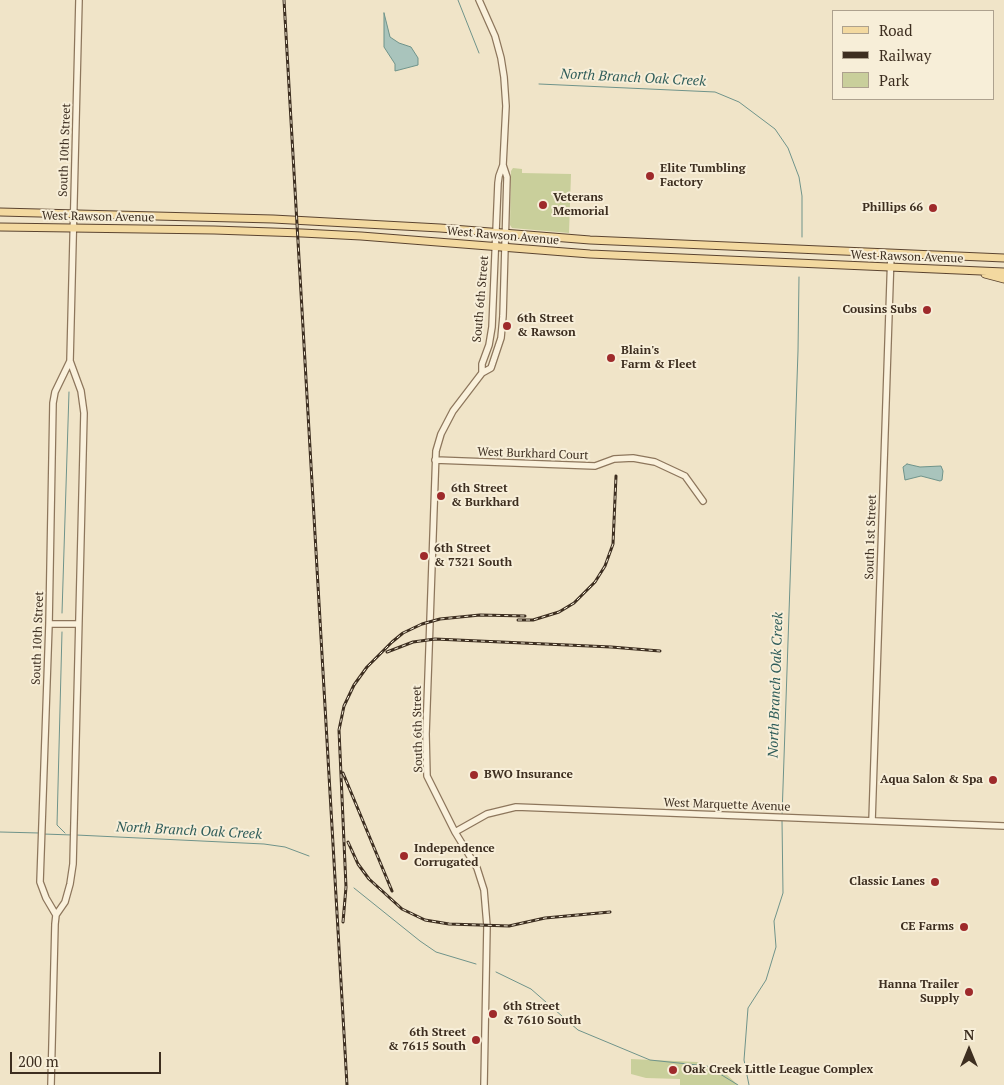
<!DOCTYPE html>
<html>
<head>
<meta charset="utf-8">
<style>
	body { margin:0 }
	#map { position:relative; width:1004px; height:1085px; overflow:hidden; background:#f0e4c8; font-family:"PT Serif",serif }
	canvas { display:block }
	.legend { position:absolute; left:832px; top:10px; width:162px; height:90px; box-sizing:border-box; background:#f7eed8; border:1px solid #ada18e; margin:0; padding:6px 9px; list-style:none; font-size:15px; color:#3d2e20 }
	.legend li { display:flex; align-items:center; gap:10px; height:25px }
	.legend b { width:25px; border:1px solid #ada18e }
	.north { position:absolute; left:944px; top:1025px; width:50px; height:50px; -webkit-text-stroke:4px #f7eed8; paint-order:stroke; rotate:0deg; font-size:14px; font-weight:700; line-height:20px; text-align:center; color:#3d2e20 }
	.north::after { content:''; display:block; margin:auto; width:18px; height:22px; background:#3d2e20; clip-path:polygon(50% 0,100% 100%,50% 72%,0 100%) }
	.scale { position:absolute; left:10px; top:1052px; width:151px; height:22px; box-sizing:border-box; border:2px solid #3d2e20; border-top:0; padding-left:6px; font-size:15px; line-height:18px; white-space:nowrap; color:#3d2e20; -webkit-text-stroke:4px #f7eed8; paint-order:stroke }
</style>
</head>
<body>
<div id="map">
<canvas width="1004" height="1085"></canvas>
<ul class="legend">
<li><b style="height:6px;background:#f3d9a0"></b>Road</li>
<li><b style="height:6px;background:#3d2e20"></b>Railway</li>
<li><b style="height:14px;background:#c9cf9b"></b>Park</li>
</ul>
<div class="north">N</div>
<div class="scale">200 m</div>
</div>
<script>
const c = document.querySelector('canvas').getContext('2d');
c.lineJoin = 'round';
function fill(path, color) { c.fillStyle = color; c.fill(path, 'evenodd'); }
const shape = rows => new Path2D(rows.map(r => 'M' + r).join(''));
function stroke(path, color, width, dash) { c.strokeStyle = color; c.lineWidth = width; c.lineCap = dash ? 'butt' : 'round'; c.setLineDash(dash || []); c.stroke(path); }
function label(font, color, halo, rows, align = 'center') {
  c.font = font + ' "PT Serif",serif'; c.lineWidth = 4; c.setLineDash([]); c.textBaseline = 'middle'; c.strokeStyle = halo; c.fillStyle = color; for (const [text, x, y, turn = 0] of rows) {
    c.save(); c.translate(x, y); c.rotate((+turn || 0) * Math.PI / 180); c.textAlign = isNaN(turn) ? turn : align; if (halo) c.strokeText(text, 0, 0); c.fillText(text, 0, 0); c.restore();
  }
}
const green = shape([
	[513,168,522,169,522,173,571,174,569,233,512,228,510,225,511,171],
	[631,1059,697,1062,725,1073,738,1085,680,1085,680,1079,646,1078,631,1074]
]);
const water = shape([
	[384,13,390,37,399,43,411,47,418,58,418,65,395,71,395,64,384,47,384,13],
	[907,464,920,467,941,466,943,471,942,480,940,481,921,476,905,480,903,467,907,464]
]);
const stream = shape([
	[458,0,479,53],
	[539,84,715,92,739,102,775,129,788,148,799,177,802,196,802,237],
	[62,613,69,392],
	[62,632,57,825,65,833],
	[782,816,798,351,799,277],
	[0,832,39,833],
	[43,834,72,835],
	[76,835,264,844,285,847,309,856],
	[354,888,420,941,436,952,476,964],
	[496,972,531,989,578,1030,650,1060,707,1066,738,1085],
	[749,1085,744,1060,748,1008,766,980,776,947,774,921,783,893,782,820]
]);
const minor = shape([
	[479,0,495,36,501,58,504,77,506,106,503,165,499,176,498,183,492,327,489,345,482,364,482,373],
	[435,460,595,466,614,459,633,458,655,462,685,476,703,501],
	[49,624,78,624],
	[872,821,891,253],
	[455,832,487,814,516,807,1004,826],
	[56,915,46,898,40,882,49,624,53,403,55,392,70,361],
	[51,1085,55,924,56,915,65,902,70,884,73,864,84,413,81,391,70,361,79,0],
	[484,1085,487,926,484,890,477,868,455,832,427,776,426,734,436,451,441,434,453,411,482,373,491,368,501,338,503,316,507,177,503,165]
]);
const major = shape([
	[0,212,273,219,440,228,590,240,1004,258],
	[0,227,214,230,302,233,361,236,590,254,1004,272],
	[985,274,1004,279]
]);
const rail = shape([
	[284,0,347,1085],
	[518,620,533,620,559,612,574,603,595,582,605,566,613,544,616,476],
	[387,652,413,642,435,639,611,647,660,651],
	[343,773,392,891],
	[348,842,358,864,369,879,402,909,425,920,449,924,509,926,545,918,610,912],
	[343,922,346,887,339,730,344,706,354,685,367,667,392,642,403,633,422,624,440,619,480,615,525,616]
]);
const markers = [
	[650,176,5,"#9e2a2b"],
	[543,205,5,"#9e2a2b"],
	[933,208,5,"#9e2a2b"],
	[927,310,5,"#9e2a2b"],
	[507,326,5,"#9e2a2b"],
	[611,358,5,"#9e2a2b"],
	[441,496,5,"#9e2a2b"],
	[424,556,5,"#9e2a2b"],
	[474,775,5,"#9e2a2b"],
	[993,780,5,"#9e2a2b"],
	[404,856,5,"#9e2a2b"],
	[935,882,5,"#9e2a2b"],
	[964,927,5,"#9e2a2b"],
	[969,992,5,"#9e2a2b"],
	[493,1014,5,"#9e2a2b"],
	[476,1040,5,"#9e2a2b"],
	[673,1070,5,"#9e2a2b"]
];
const streetNames = [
	["South 10th Street",65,150,-88],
	["West Rawson Avenue",98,217,1],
	["West Rawson Avenue",503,236,5],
	["West Rawson Avenue",907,257,2],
	["South 6th Street",481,299,-85],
	["West Burkhard Court",533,454,2],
	["South 1st Street",871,537,-88],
	["South 10th Street",38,638,-88],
	["South 6th Street",418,729,-91],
	["West Marquette Avenue",727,805,2]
];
const poiNames = [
	["Elite Tumbling",660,169],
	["Factory",660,183],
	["Veterans",553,198],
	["Memorial",553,212],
	["Phillips 66",923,208,"right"],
	["Cousins Subs",917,310,"right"],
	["6th Street",517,319],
	["& Rawson",517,333],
	["Blain's",621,351],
	["Farm & Fleet",621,365],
	["6th Street",451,489],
	["& Burkhard",451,503],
	["6th Street",434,549],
	["& 7321 South",434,563],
	["BWO Insurance",484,775],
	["Aqua Salon & Spa",983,780,"right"],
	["Independence",414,849],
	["Corrugated",414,863],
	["Classic Lanes",925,882,"right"],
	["CE Farms",954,927,"right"],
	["Hanna Trailer",959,985,"right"],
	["Supply",959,999,"right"],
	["6th Street",503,1007],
	["& 7610 South",503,1021],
	["6th Street",466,1033,"right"],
	["& 7615 South",466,1047,"right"],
	["Oak Creek Little League Complex",683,1070]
];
const waterNames = [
	["North Branch Oak Creek",633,78,3],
	["North Branch Oak Creek",776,685,-88],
	["North Branch Oak Creek",189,831,3]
];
fill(green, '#c9cf9b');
fill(water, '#a9c4bc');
stroke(water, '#6f938a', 1);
stroke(stream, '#6f938a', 1);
stroke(minor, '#8d765c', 8);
stroke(major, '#5b4430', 9);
stroke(minor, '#faf1dc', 5.5);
stroke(major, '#f3d9a0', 7);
stroke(rail, '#3d2e20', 3);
stroke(rail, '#f7eed8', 1, [4]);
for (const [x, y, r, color] of markers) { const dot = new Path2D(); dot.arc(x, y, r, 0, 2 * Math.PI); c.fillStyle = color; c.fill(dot); stroke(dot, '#f7eed8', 2); }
label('12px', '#3d2e20', '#f7eed8', streetNames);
label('bold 12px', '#3d2e20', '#f7eed8', poiNames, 'left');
label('italic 14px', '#2f5d5a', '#f7eed8', waterNames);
</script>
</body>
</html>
